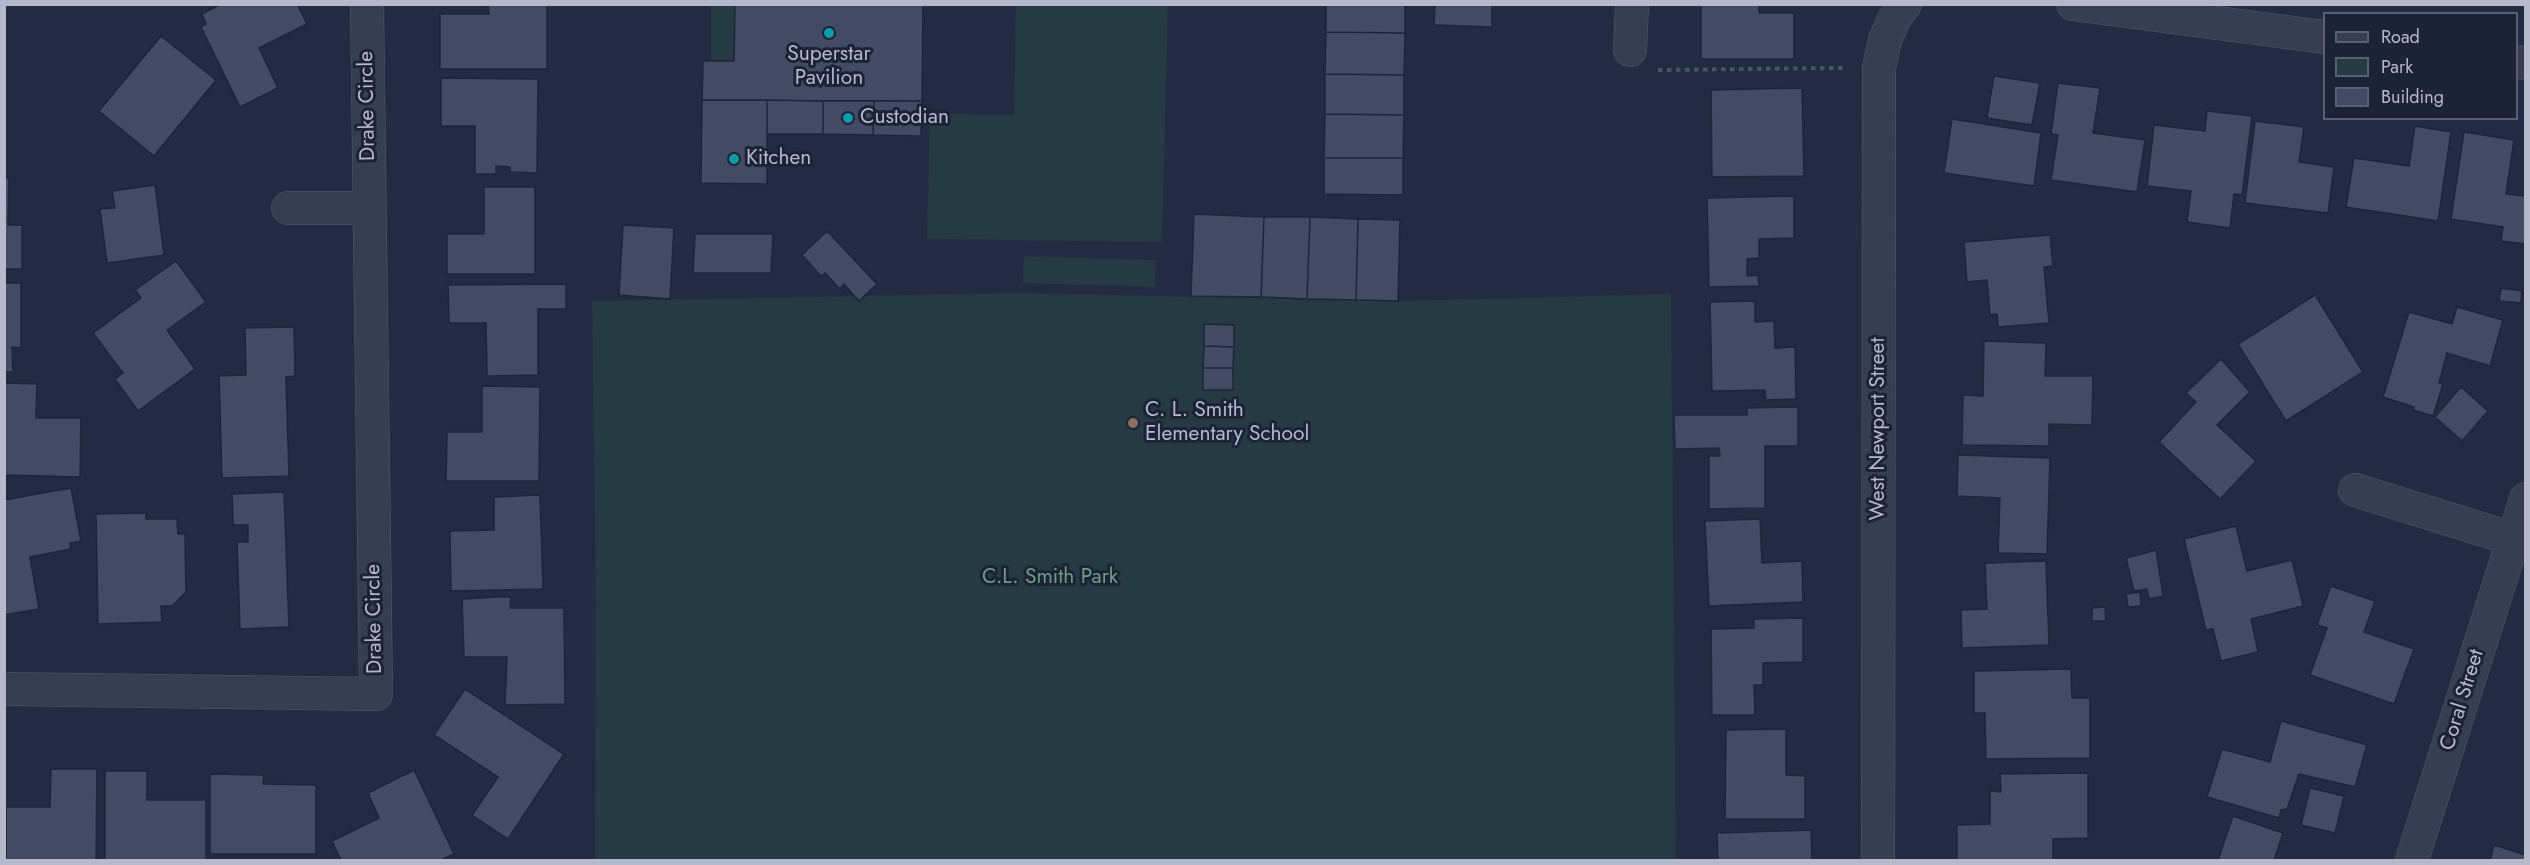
<!DOCTYPE html>
<html>
<head>
<meta charset="utf-8">
<style>
	body { margin:0 }
	#map { position:relative; width:2530px; height:865px; overflow:hidden; background:#232b42; font-family:Jost,sans-serif }
	canvas { display:block }
	.frame { position:absolute; inset:0; border:6px solid #b5b9cc; pointer-events:none }
	.legend { position:absolute; left:2323px; top:12px; width:195px; height:108px; box-sizing:border-box; background:#1d2337; border:2px solid #5a5f73; margin:0; padding:8px 10px; list-style:none; font-size:18px; color:#b5b9cc }
	.legend li { display:flex; align-items:center; gap:12px; height:30px }
	.legend b { width:30px; border:2px solid #5a5f73 }
</style>
</head>
<body>
<div id="map">
<canvas width="2530" height="865"></canvas>
<div class="frame"></div>
<ul class="legend">
<li><b style="height:8px;background:#383e52"></b>Road</li>
<li><b style="height:16px;background:#263a43"></b>Park</li>
<li><b style="height:16px;background:#424a64"></b>Building</li>
</ul>
</div>
<script>
const c = document.querySelector('canvas').getContext('2d');
c.lineJoin = 'round';
function fill(path, color) { c.fillStyle = color; c.fill(path, 'evenodd'); }
const shape = rows => new Path2D(rows.map(r => 'M' + r).join(''));
function stroke(path, color, width, dash) { c.strokeStyle = color; c.lineWidth = width; c.lineCap = dash ? 'butt' : 'round'; c.setLineDash(dash || []); c.stroke(path); }
function label(font, color, halo, rows, align = 'center') {
  c.font = font + ' Jost,sans-serif'; c.lineWidth = 6; c.setLineDash([]); c.textBaseline = 'middle'; c.strokeStyle = halo; c.fillStyle = color; for (const [text, x, y, turn = 0] of rows) {
    c.save(); c.translate(x, y); c.rotate((+turn || 0) * Math.PI / 180); c.textAlign = isNaN(turn) ? turn : align; if (halo) c.strokeText(text, 0, 0); c.fillText(text, 0, 0); c.restore();
  }
}
const green = shape([
	[711,5,735,5,734,61,711,61],
	[1016,5,1168,5,1162,242,927,239,930,113,1014,115],
	[1024,256,1156,260,1155,287,1023,283],
	[1017,293,1398,301,1671,294,1676,860,595,860,596,604,592,301]
]);
const building = shape([
	[221,4,297,4,307,24,259,48,278,88,240,107,201,27,206,24,202,14,221,4],
	[488,4,547,4,547,69,440,69,440,14,489,14,488,4],
	[735,4,923,4,922,101,702,100,703,61,734,61,735,4],
	[1326,4,1405,4,1405,33,1326,32,1326,4],
	[1435,4,1492,4,1492,27,1434,25,1435,4],
	[1701,4,1759,4,1759,13,1794,13,1794,59,1701,59,1701,4],
	[1326,32,1405,33,1404,75,1325,74,1326,32],
	[161,36,216,80,154,156,99,111,161,36],
	[1325,74,1404,75,1404,115,1325,114,1325,74],
	[1994,76,2040,83,2032,125,1987,118,1994,76],
	[441,78,538,79,537,173,510,172,510,167,496,166,496,174,475,174,475,126,441,126,441,78],
	[2058,83,2100,88,2093,133,2145,140,2137,192,2051,180,2058,135,2051,134,2058,83],
	[1802,88,1804,176,1712,177,1711,90,1802,88],
	[702,100,767,100,767,184,701,183,702,100],
	[767,100,823,101,823,134,767,134,767,100],
	[823,101,874,101,873,135,823,134,823,101],
	[874,101,922,101,921,136,873,135,874,101],
	[2207,111,2252,116,2242,195,2234,194,2230,228,2187,222,2191,191,2147,186,2154,125,2205,131,2207,111],
	[1325,114,1404,115,1403,158,1324,158,1325,114],
	[1952,119,2041,133,2034,186,1944,173,1952,119],
	[2255,121,2304,127,2299,162,2334,167,2328,213,2245,203,2255,121],
	[2415,126,2451,132,2438,221,2346,207,2354,158,2409,166,2415,126],
	[2464,132,2514,140,2506,194,2526,196,2526,244,2501,241,2503,227,2451,219,2464,132],
	[1324,158,1403,158,1403,195,1324,194,1324,158],
	[4,178,9,178,8,225,22,225,22,269,4,269,4,178],
	[155,185,164,255,107,263,100,209,115,208,112,191,155,185],
	[484,187,535,187,535,274,447,274,447,234,484,234,484,187],
	[1794,196,1794,238,1759,239,1759,258,1747,259,1747,276,1758,275,1759,286,1709,287,1707,198,1794,196],
	[1194,214,1264,217,1261,297,1191,296,1194,214],
	[1264,217,1310,217,1307,299,1261,297,1264,217],
	[1310,217,1358,219,1356,300,1307,299,1310,217],
	[1358,219,1400,220,1398,301,1356,300,1358,219],
	[623,225,674,228,670,299,619,295,623,225],
	[827,231,877,284,859,301,844,284,840,289,825,273,821,276,802,255,827,231],
	[695,234,773,234,771,273,693,273,695,234],
	[2050,235,2053,266,2044,267,2049,323,1998,327,1997,314,1990,315,1987,280,1967,282,1964,242,2050,235],
	[176,261,206,302,167,330,195,369,138,411,115,379,123,373,93,333,141,298,135,290,176,261],
	[4,283,21,283,21,348,12,347,13,372,4,372,4,283],
	[566,284,566,309,538,309,538,375,487,376,486,323,449,323,448,285,566,284],
	[2501,288,2522,291,2521,303,2499,301,2501,288],
	[2315,295,2363,372,2286,421,2238,344,2315,295],
	[1755,301,1755,322,1774,321,1775,348,1795,347,1796,399,1766,400,1765,390,1712,391,1710,302,1755,301],
	[2457,307,2503,320,2490,366,2447,353,2439,383,2443,384,2433,416,2413,410,2414,407,2383,397,2409,312,2452,324,2457,307],
	[1204,324,1234,325,1234,347,1204,346,1204,324],
	[294,327,295,376,286,377,289,476,222,478,219,376,246,375,245,328,294,327],
	[1984,341,2046,343,2045,376,2093,376,2092,425,2049,424,2049,446,1962,445,1963,395,1983,396,1984,341],
	[1204,346,1234,347,1233,368,1203,368,1204,346],
	[2221,359,2250,392,2217,425,2256,461,2220,499,2159,442,2196,402,2186,393,2221,359],
	[1203,368,1233,368,1233,390,1203,390,1203,368],
	[4,383,37,384,36,418,81,418,80,477,4,475,4,383],
	[482,386,540,387,539,481,446,481,447,432,482,432,482,386],
	[2461,387,2488,411,2462,441,2435,417,2461,387],
	[1798,407,1798,446,1765,446,1765,508,1709,509,1709,456,1720,456,1719,448,1675,449,1674,415,1747,415,1747,408,1798,407],
	[1958,455,2050,458,2047,554,1998,553,2000,498,1957,496,1958,455],
	[71,488,81,541,70,543,71,549,30,557,39,609,4,615,4,500,71,488],
	[284,492,289,627,240,629,237,542,248,542,248,525,233,525,232,494,284,492],
	[540,495,543,589,451,591,450,531,494,530,494,497,540,495],
	[146,513,146,519,177,519,178,534,185,534,186,592,172,606,161,606,162,622,98,624,96,514,146,513],
	[1760,519,1762,563,1802,561,1803,602,1709,606,1705,521,1760,519],
	[2236,526,2247,571,2292,560,2303,606,2251,619,2258,652,2221,661,2213,629,2206,630,2184,539,2236,526],
	[2156,550,2163,596,2149,599,2147,589,2134,591,2126,558,2156,550],
	[2046,561,2049,645,1962,648,1961,610,1987,609,1985,563,2046,561],
	[2331,586,2375,601,2364,632,2414,649,2394,704,2310,675,2327,628,2317,625,2331,586],
	[2140,592,2141,606,2128,607,2126,594,2140,592],
	[497,597,511,597,510,608,564,608,565,704,505,705,507,657,464,657,462,599,497,597],
	[2105,607,2106,621,2092,621,2092,608,2105,607],
	[1803,618,1803,662,1763,663,1763,685,1754,685,1755,715,1712,715,1711,629,1754,628,1754,619,1803,618],
	[2071,669,2072,698,2090,698,2090,758,1986,759,1985,713,1974,713,1974,671,2071,669],
	[465,689,564,754,508,839,472,815,498,777,434,735,465,689],
	[2281,721,2367,745,2355,787,2299,774,2287,809,2281,810,2279,818,2207,797,2222,749,2270,762,2281,721],
	[1786,729,1786,775,1805,776,1805,819,1725,819,1726,730,1786,729],
	[51,769,97,769,96,860,6,860,6,807,50,807,51,769],
	[414,770,454,854,441,860,341,860,332,841,379,818,368,793,414,770],
	[105,771,147,771,147,800,206,800,206,860,105,860,105,771],
	[2088,773,2088,838,2053,839,2053,860,1957,860,1957,825,1990,824,1990,791,2001,792,2000,774,2088,773],
	[210,774,264,775,263,784,316,785,316,854,210,854,210,774],
	[2310,788,2344,796,2335,833,2301,825,2310,788],
	[2233,816,2283,833,2274,860,2218,860,2233,816],
	[1811,830,1812,860,1718,860,1717,833,1811,830],
	[2494,845,2526,855,2526,860,2490,860,2494,845]
]);
const path = shape([
	[1658,70,1845,68]
]);
const minor = shape([
	[2073,4,2324,37],
	[1630,50,1632,4],
	[2516,62,2526,63],
	[288,208,369,208],
	[2355,490,2513,539],
	[4,689,376,694,367,4],
	[1878,860,1879,68,1885,40,1894,19,1905,4],
	[2412,860,2526,499]
]);
const markers = [
	[829,33,6,"#0f9aa8"],
	[848,118,6,"#0f9aa8"],
	[734,159,6,"#0f9aa8"],
	[1133,423,6,"#8d6e63"]
];
const poiNames = [
	["Superstar",829,55,"center"],
	["Pavilion",829,79,"center"],
	["Custodian",860,118],
	["Kitchen",746,159],
	["C. L. Smith",1145,411],
	["Elementary School",1145,435]
];
const streetNames = [
	["Drake Circle",368,106,-91],
	["West Newport Street",1879,429,-90],
	["Drake Circle",375,619,-91],
	["Coral Street",2463,700,-73]
];
const parkNames = [
	["C.L. Smith Park",1050,578]
];
fill(green, '#263a43');
fill(building, '#424a64');
stroke(building, '#1f2539', 1.5);
stroke(minor, '#53596c', 34);
stroke(path, '#445760', 4, [4.5, 4.5]);
stroke(minor, '#383e52', 33);
for (const [x, y, r, color] of markers) { const dot = new Path2D(); dot.arc(x, y, r, 0, 2 * Math.PI); c.fillStyle = color; c.fill(dot); stroke(dot, '#1d2337', 2); }
label('21px', '#b5b9cc', '#1d2337', poiNames, 'left');
label('21px', '#b5b9cc', '#1d2337', streetNames);
label('21px', '#6a9f80', '#1d2337', parkNames);
</script>
</body>
</html>
